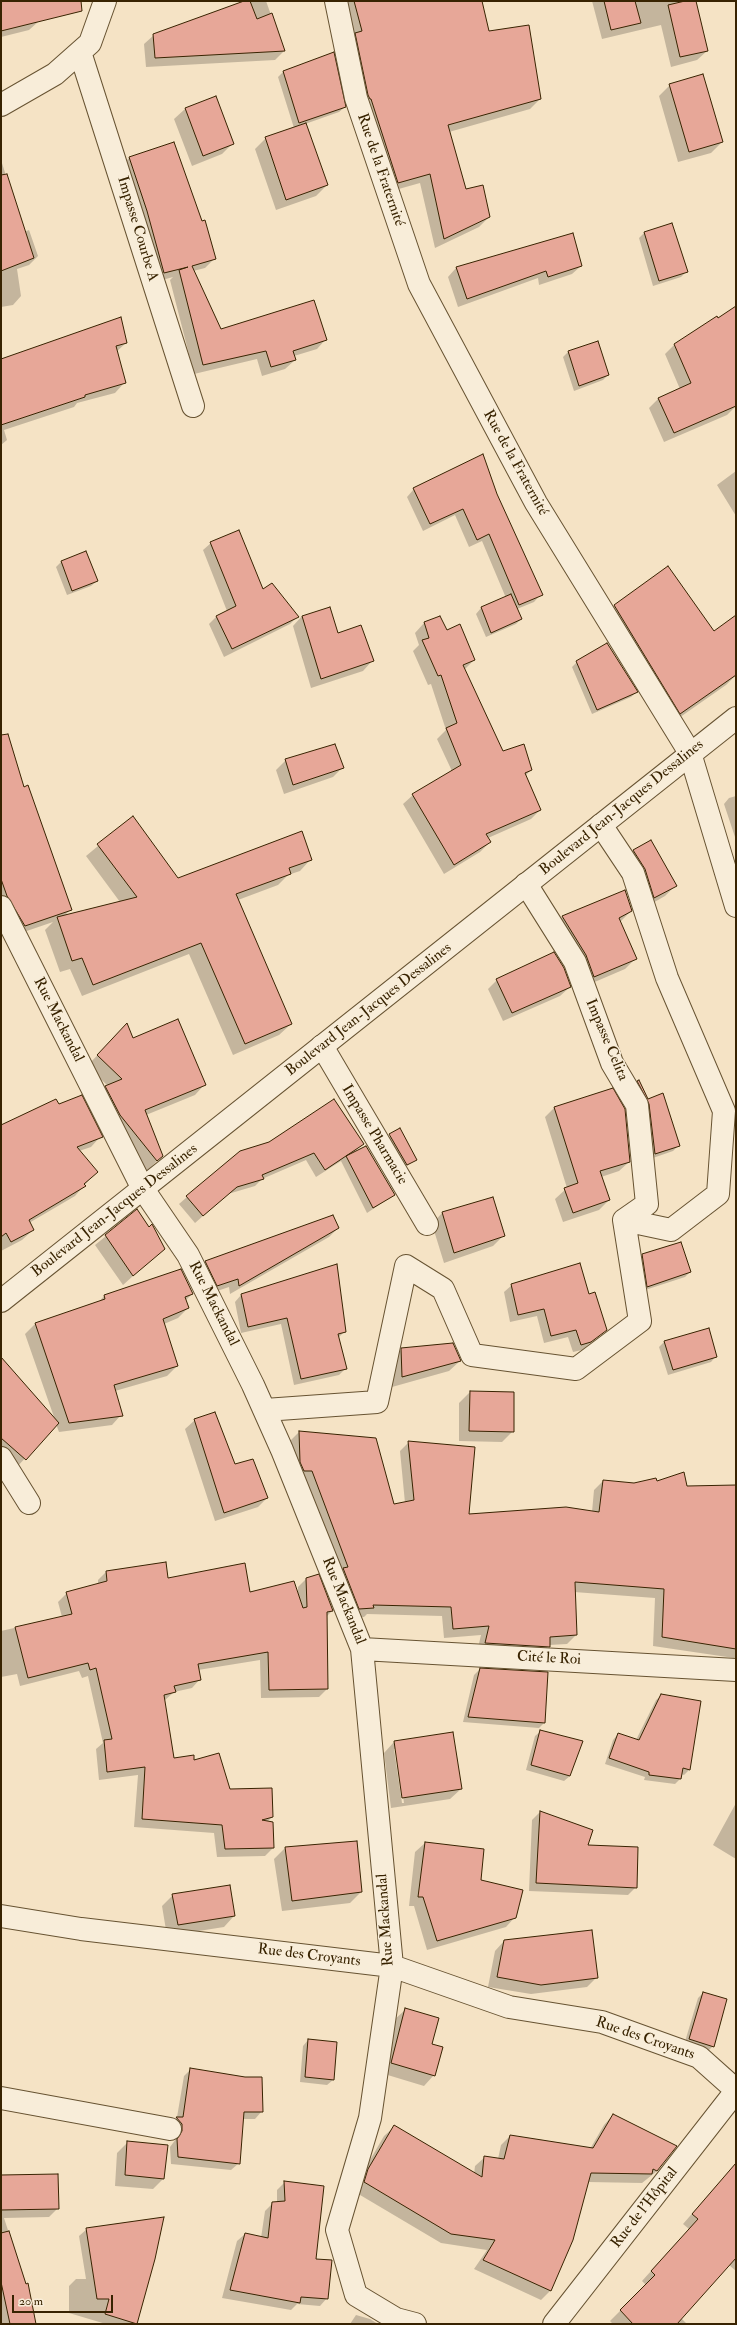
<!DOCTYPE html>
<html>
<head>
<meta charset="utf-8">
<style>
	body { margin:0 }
	#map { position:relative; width:737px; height:2325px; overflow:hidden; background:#f5e3c5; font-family:"IM FELL Double Pica",serif }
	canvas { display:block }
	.frame { position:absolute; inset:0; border:2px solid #382301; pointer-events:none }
	.scale { position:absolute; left:12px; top:2295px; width:101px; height:18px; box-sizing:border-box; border:2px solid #382301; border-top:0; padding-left:5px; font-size:12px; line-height:14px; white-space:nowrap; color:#382301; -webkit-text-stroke:3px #f8edd9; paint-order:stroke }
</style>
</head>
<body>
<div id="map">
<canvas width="737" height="2325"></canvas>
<div class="frame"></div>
<div class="scale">20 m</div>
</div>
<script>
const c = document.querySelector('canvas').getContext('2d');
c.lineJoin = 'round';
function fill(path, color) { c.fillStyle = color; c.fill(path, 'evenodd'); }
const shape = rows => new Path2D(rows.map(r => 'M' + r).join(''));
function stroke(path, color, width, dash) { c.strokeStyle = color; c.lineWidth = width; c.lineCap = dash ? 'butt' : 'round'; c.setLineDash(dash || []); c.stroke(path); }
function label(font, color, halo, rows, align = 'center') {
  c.font = font + ' "IM FELL Double Pica",serif'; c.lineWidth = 3; c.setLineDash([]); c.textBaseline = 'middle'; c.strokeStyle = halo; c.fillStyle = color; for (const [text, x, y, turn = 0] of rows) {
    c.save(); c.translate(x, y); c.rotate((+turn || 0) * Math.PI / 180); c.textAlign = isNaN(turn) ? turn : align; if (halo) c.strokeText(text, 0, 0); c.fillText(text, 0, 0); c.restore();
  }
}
const shadow = shape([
	[1,1,34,1,38,22,29,30,1,37],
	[247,1,266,1,284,51,275,60,146,67,144,44,154,35],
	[342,1,481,1,489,32,540,99,530,109,449,132,465,190,489,217,479,227,435,248,420,183,388,192],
	[592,1,695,1,707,51,697,60,671,67,661,25,602,39],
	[284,71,345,107,339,112,305,124,327,185,316,196,276,210,255,149,266,138,294,128,278,77],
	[670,85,722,142,711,153,678,162,659,96],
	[215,97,232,144,222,154,192,166,174,119,185,109],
	[174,143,214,259,205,268,193,271,220,330,326,339,317,349,294,356,295,360,285,369,262,376,257,359,194,374,170,280,173,277,155,282,120,167,129,158],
	[1,160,24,232,29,230,38,256,29,265,17,269,21,296,13,305,1,307],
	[672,224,686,272,681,277,653,286,639,238,644,233],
	[572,235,581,266,572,274,539,285,538,278,458,307,448,277,456,268],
	[736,308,736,406,727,415,664,442,649,408,659,398,680,389,665,354,675,344],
	[597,342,608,375,603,380,574,391,563,357,568,352],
	[126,343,116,352,125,382,115,393,77,403,74,407,4,430,7,440,1,445,1,360],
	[736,471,736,516,717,485],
	[414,489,496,494,541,594,534,602,517,609,521,619,516,624,486,637,476,614,481,608,506,598,482,541,469,547,455,515,423,531,407,497],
	[211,543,263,591,297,617,290,624,224,657,209,624,217,616,227,611,203,550],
	[86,552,97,581,91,586,67,595,56,567,61,562],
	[668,568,714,633,736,616,736,675,726,685,666,727,600,620,614,606],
	[302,616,337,634,372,661,363,671,311,688,293,626],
	[424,623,446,631,474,660,464,670,502,752,531,770,525,776,540,810,531,819,488,838,490,842,480,852,444,874,403,804,413,795,451,773,451,769,437,739,446,730,431,684,428,685,413,651,419,645,415,633],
	[577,662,637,692,631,697,592,714,572,667],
	[1,752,23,788,71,909,64,916,120,902,86,856,133,817,178,879,311,859,300,871,288,875,278,885,238,900,291,1024,279,1035,233,1055,189,954,82,996,70,969,60,972,45,930,53,922,15,935,1,911],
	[286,760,343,767,333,777,284,794,276,770],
	[736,796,736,837,735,837,724,804,729,798],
	[651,841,675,886,665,896,644,908,623,862,633,851],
	[625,891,631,911,620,922,636,958,625,969,583,987,552,928,562,917],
	[497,980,570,987,560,996,503,1021,488,989],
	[117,1035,132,1039,205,1084,195,1095,146,1115,162,1156,147,1171,110,1125,95,1097,108,1086,87,1066],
	[638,1081,648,1101,678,1146,673,1151,650,1159,632,1087],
	[59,1106,101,1136,91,1147,79,1151,96,1172,75,1196,29,1223,33,1230,22,1240,1,1251,1,1126],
	[554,1108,629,1162,619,1171,601,1177,609,1200,599,1210,563,1222,555,1199,567,1188,545,1117],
	[400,1130,415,1160,401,1170,384,1140],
	[269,1143,362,1144,353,1153,394,1195,367,1213,341,1161,316,1177,306,1160,262,1179,255,1186,228,1194,195,1223,179,1204,187,1197],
	[137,1211,163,1249,123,1285,95,1245],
	[442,1213,504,1235,493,1246,444,1263,432,1224],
	[338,1228,329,1237,230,1294,229,1287,208,1294,196,1270,205,1262],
	[643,1255,690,1272,685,1277,642,1291,637,1260],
	[180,1270,192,1294,185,1301,188,1308,178,1318,164,1324,177,1366,167,1376,115,1391,121,1415,112,1425,59,1432,56,1424,17,1467,1,1453,1,1358,55,1420,25,1334,35,1324,98,1303,104,1296],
	[512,1285,589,1295,606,1330,582,1350,573,1352,568,1337,544,1343,537,1316,510,1322,504,1292],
	[241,1295,345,1331,338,1338,346,1368,339,1375,294,1385,281,1324,241,1333,235,1302],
	[709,1330,716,1356,711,1362,668,1375,659,1347,664,1342],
	[402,1349,460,1361,449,1371,392,1387,391,1360],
	[470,1392,513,1431,502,1442,459,1441,459,1403],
	[195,1420,234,1466,267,1498,258,1507,215,1521,185,1429],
	[299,1432,394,1505,405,1503,400,1451,409,1442,468,1515,592,1512,594,1490,603,1481,634,1484,657,1482,686,1487,736,1486,736,1657,734,1658,653,1646,655,1598,574,1592,576,1635,567,1644,549,1645,540,1656,477,1652,481,1635,444,1638,442,1616,367,1614,364,1617,350,1618,292,1472,290,1441],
	[106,1572,168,1579,249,1593,298,1593,298,1587,306,1579,332,1611,326,1617,327,1689,319,1697,261,1698,260,1660,198,1670,200,1679,192,1688,174,1692,164,1701,174,1759,193,1761,229,1790,272,1817,267,1822,273,1848,265,1856,217,1857,214,1833,134,1827,138,1775,99,1780,96,1749,103,1743,88,1676,82,1678,79,1671,20,1686,17,1674,1,1677,1,1631,62,1617,58,1602,67,1593,98,1584,98,1580],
	[480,1669,544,1723,539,1728,463,1722,474,1675],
	[662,1695,700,1702,689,1770,684,1775,681,1774,680,1779,675,1784,644,1780,645,1777,605,1764,613,1740,618,1734,636,1740,656,1700],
	[541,1731,570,1776,564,1781,526,1770,535,1736],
	[394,1742,461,1789,450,1799,391,1808,384,1753],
	[394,1749,396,1749,404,1803,402,1803],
	[736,1803,736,1859,713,1845],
	[540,1812,592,1831,587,1846,636,1887,628,1895,529,1891,532,1820],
	[356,1842,361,1892,350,1903,282,1911,274,1859,285,1848],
	[425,1843,480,1881,515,1917,506,1927,427,1950,414,1906,409,1906,415,1852],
	[173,1895,234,1916,224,1927,167,1936,162,1906],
	[504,1941,596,1978,587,1987,531,1994,488,1987,495,1951],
	[703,1993,713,2046,707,2052,684,2045,698,1998],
	[405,2010,431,2044,434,2075,424,2086,381,2073,394,2020],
	[308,2040,333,2080,327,2085,300,2082,303,2046],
	[191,2069,262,2111,255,2119,243,2119,239,2163,231,2170,171,2164,170,2147,176,2139,175,2132,170,2125,177,2117,184,2076],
	[613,2115,657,2171,642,2183,588,2182,551,2290,541,2300,474,2269,487,2250,441,2243,355,2192,359,2179,384,2136,394,2127,474,2174,475,2166,485,2157,498,2159,501,2145,510,2136,590,2149,604,2125],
	[128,2142,164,2178,153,2189,115,2186,117,2153],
	[736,2163,736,2271,729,2265,681,2318,687,2324,613,2324,610,2321,646,2285,642,2281,689,2229,683,2224],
	[1,2176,58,2208,49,2217,4,2218,26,2285,35,2324,1,2324],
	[285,2182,327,2298,320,2306,297,2304,291,2310,222,2298,237,2241,245,2234,261,2238,265,2211,273,2203,277,2203,277,2190],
	[87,2229,136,2323,135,2324,106,2324,69,2313,69,2286,76,2279,86,2279,79,2236],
	[356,2315,370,2319,378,2324,350,2324]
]);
const building = shape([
	[1,1,81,1,82,11,1,31,1,1],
	[244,1,250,1,257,19,272,13,285,51,155,58,153,34,244,1],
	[354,1,482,1,489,31,529,25,541,99,448,125,466,189,483,185,490,217,444,239,430,174,398,183,371,99,370,99,368,95,355,33,362,31,354,1],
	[604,1,635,1,641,23,611,30,604,1],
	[685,1,696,1,708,51,680,57,668,5,685,1],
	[334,52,346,107,299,123,283,71,334,52],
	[703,74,723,142,689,152,669,84,703,74],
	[216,96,234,144,203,156,185,108,216,96],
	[306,123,328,185,286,200,265,137,306,123],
	[174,142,202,221,205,220,216,259,192,266,221,329,314,300,327,340,293,351,296,360,271,367,266,351,203,365,179,270,188,267,164,273,147,211,129,157,174,142],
	[7,174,34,258,1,271,1,175,7,174],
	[672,223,688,272,659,281,644,232,672,223],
	[573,233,582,266,548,277,546,271,467,299,456,267,573,233],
	[736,306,736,406,674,433,658,398,691,383,674,344,717,316,718,318,736,306],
	[121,317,127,343,116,346,126,383,85,395,85,397,1,425,1,359,121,317],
	[598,341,609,375,579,386,568,351,598,341],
	[483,454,497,494,543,595,519,605,489,534,477,540,463,509,430,524,413,488,483,454],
	[239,530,263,589,272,583,299,617,232,649,216,616,236,606,210,542,239,530],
	[86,551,98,581,72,591,61,561,86,551],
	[668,566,714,631,736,615,736,675,680,714,614,605,668,566],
	[511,594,522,619,491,633,481,607,511,594],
	[330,607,338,633,361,625,374,661,321,679,302,616,330,607],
	[440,616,447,630,460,624,475,660,463,665,503,751,524,744,532,770,525,773,541,810,486,834,491,842,454,865,412,794,461,765,446,728,457,723,441,675,438,676,422,640,429,638,424,622,440,616],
	[607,643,638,692,597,710,576,661,607,643],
	[8,734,24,787,28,785,72,910,25,926,7,896,1,879,1,735,8,734],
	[335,744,344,768,293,785,285,759,335,744],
	[133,816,178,878,302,831,312,860,289,868,291,874,236,894,292,1024,245,1044,201,943,93,985,82,958,72,961,57,917,137,897,97,844,133,816],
	[651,840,677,886,654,898,645,869,633,850,651,840],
	[625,890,632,911,619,918,637,959,594,977,586,955,562,916,625,890],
	[554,952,564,968,571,987,512,1013,496,979,554,952],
	[178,1019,206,1085,145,1110,163,1156,157,1161,120,1115,105,1086,122,1079,97,1055,127,1023,133,1038,178,1019],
	[639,1080,648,1099,663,1093,680,1146,655,1154,649,1104,637,1081,639,1080],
	[613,1088,625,1109,630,1162,600,1171,610,1200,573,1213,564,1188,578,1183,554,1107,613,1088],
	[82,1095,103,1137,77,1147,98,1172,84,1184,86,1186,29,1220,34,1230,11,1242,6,1233,1,1237,1,1125,56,1099,59,1104,82,1095],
	[334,1099,364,1144,325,1170,314,1153,262,1175,264,1179,237,1187,203,1216,186,1196,240,1151,269,1142,334,1099],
	[400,1128,417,1160,407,1165,389,1134,400,1128],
	[366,1146,395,1195,373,1208,346,1156,366,1146],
	[493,1197,505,1236,454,1253,442,1212,493,1197],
	[137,1209,149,1227,152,1224,165,1249,133,1276,105,1235,137,1209],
	[333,1215,339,1228,239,1286,238,1279,217,1286,205,1261,333,1215],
	[681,1242,691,1272,647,1287,642,1254,681,1242],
	[580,1263,589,1294,595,1292,607,1330,591,1342,581,1345,576,1330,551,1336,544,1309,518,1315,511,1284,580,1263],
	[337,1264,346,1332,338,1334,347,1369,301,1379,287,1318,248,1327,241,1294,337,1264],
	[181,1269,193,1294,185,1297,189,1308,163,1319,178,1366,114,1385,123,1416,69,1423,35,1323,105,1299,104,1295,181,1269],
	[709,1328,717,1357,673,1370,664,1341,709,1328],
	[453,1343,461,1361,402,1377,401,1348,453,1343],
	[1,1357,59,1423,26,1460,1,1438,1,1357],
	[470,1391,514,1392,514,1432,469,1431,470,1391],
	[215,1412,235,1464,253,1459,268,1498,224,1513,194,1419,215,1412],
	[299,1431,376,1438,394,1504,414,1500,408,1441,475,1447,469,1514,566,1507,599,1512,603,1480,634,1483,656,1478,657,1481,684,1472,687,1486,736,1485,736,1649,662,1637,664,1589,575,1582,577,1635,550,1637,550,1647,485,1643,489,1626,453,1629,451,1607,373,1605,374,1608,359,1609,343,1568,348,1567,312,1471,304,1471,300,1462,299,1431],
	[166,1562,168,1578,245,1563,250,1592,294,1581,303,1608,307,1607,306,1578,319,1574,333,1611,327,1612,328,1689,269,1690,268,1652,198,1664,201,1680,174,1686,176,1692,164,1695,174,1758,194,1755,194,1760,219,1753,230,1789,272,1788,273,1817,262,1820,273,1822,274,1848,225,1849,222,1825,142,1819,145,1767,107,1772,104,1740,112,1739,96,1668,90,1670,88,1663,28,1678,15,1627,72,1614,66,1592,107,1581,106,1571,166,1562],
	[480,1668,548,1672,545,1723,468,1717,480,1668],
	[661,1694,701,1701,690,1770,683,1768,681,1779,649,1775,649,1772,609,1758,618,1733,639,1740,661,1694],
	[540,1730,583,1741,570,1776,531,1765,540,1730],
	[453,1732,462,1789,402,1798,394,1741,453,1732],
	[540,1811,593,1830,588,1845,638,1847,637,1888,536,1883,540,1811],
	[357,1841,362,1892,292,1901,285,1847,357,1841],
	[425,1842,484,1849,481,1880,523,1890,516,1918,437,1941,423,1897,418,1897,425,1842],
	[230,1885,235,1916,178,1925,172,1894,230,1885],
	[592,1930,598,1978,541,1985,497,1977,504,1940,592,1930],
	[703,1992,727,1999,714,2047,689,2039,703,1992],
	[405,2008,439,2018,432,2044,443,2047,435,2076,391,2063,405,2008],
	[308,2039,337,2042,334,2080,305,2077,308,2039],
	[190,2068,245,2077,262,2077,263,2112,244,2112,240,2164,178,2157,177,2139,182,2131,182,2124,176,2117,183,2117,190,2068],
	[613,2114,677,2146,657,2171,653,2169,652,2174,591,2173,573,2240,551,2291,483,2260,495,2240,451,2234,364,2182,368,2169,394,2125,482,2177,484,2156,504,2159,510,2135,593,2148,613,2114],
	[127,2141,168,2145,164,2179,125,2175,127,2141],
	[736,2163,736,2258,677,2324,633,2324,620,2310,655,2275,651,2271,698,2219,692,2214,736,2163],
	[58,2174,59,2209,1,2210,1,2175,58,2174],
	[284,2181,324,2186,316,2259,332,2260,328,2299,301,2297,300,2303,230,2290,245,2233,268,2238,272,2202,285,2201,284,2181],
	[164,2217,155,2259,137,2324,105,2314,109,2299,97,2299,86,2228,164,2217],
	[9,2231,26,2284,28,2283,36,2324,10,2324,1,2282,1,2233,9,2231]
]);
const minor = shape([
	[336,1,356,98,419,284,536,503,690,753,736,906],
	[80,52,193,406],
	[1,105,55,74,90,43,105,1],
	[601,825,633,873,667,978,724,1111,718,1194,671,1230,624,1220],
	[526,884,575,962,612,1063,637,1105,647,1204,624,1220],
	[1,907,143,1189,188,1255,253,1385,282,1450,362,1649,392,1966,370,2118,337,2230,356,2295,396,2319,415,2324],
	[322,1046,427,1224],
	[265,1410,377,1402,406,1266,443,1289,472,1355,576,1369,640,1321,624,1220],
	[1,1458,29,1503],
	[362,1649,736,1670],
	[1,1916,81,1929,392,1966,509,2007,602,2022,699,2057,736,2090],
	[1,2098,170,2129],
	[554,2324,736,2091]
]);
const tertiary = shape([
	[1,1301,736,718]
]);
const streetNames = [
	["Rue de la Fraternité",380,170,71],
	["Impasse Courbe A",137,229,73],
	["Rue de la Fraternité",515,463,61],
	["Boulevard Jean-Jacques Dessalines",622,808,-39],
	["Boulevard Jean-Jacques Dessalines",369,1010,-38],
	["Rue Mackandal",58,1020,63],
	["Impasse Celita",606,1040,67],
	["Impasse Pharmacie",374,1135,59],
	["Boulevard Jean-Jacques Dessalines",115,1211,-38],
	["Rue Mackandal",213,1304,63],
	["Rue Mackandal",343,1601,68],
	["Cité le Roi",549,1659,3],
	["Rue Mackandal",386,1920,-94],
	["Rue des Croyants",309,1956,7],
	["Rue des Croyants",645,2039,19],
	["Rue de l'Hôpital",645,2208,-52]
];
fill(shadow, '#0003');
fill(building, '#e7a798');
stroke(building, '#382301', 1);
stroke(minor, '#675332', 24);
stroke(tertiary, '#675332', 24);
stroke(minor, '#f8edd9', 22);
stroke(tertiary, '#f8edd9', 22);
label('15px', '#382301', '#f8edd9', streetNames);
</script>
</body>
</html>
